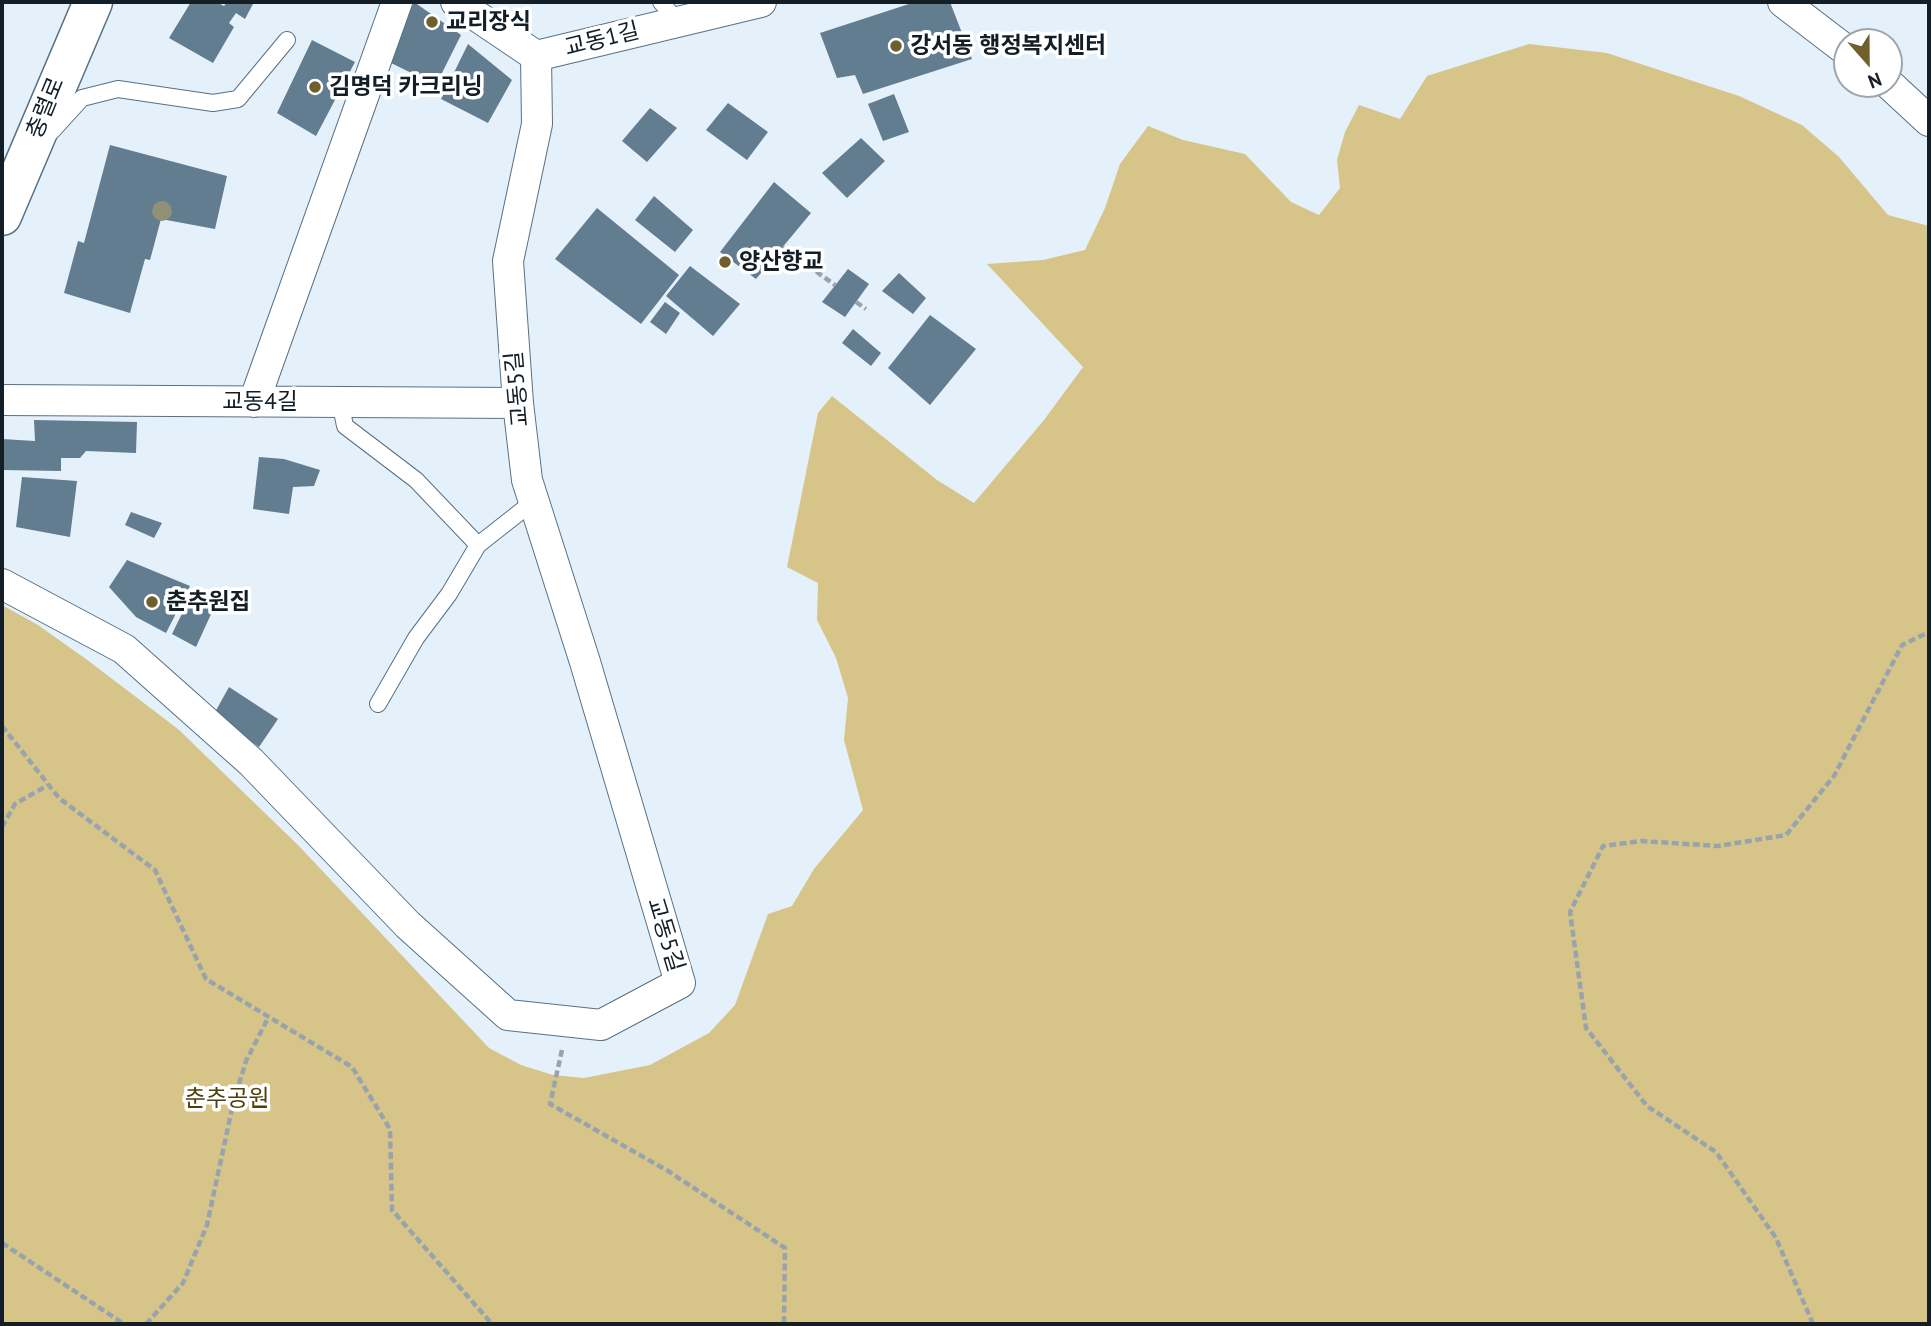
<!DOCTYPE html>
<html>
<head>
<meta charset="utf-8">
<style>
	body { margin:0 }
	#map { position:relative; width:1931px; height:1326px; overflow:hidden; background:#e5f1fa; font-family:"PT Sans",sans-serif }
	canvas { display:block }
	.frame { position:absolute; inset:0; border:4px solid #131e26; pointer-events:none }
	.north { position:absolute; left:1833px; top:28px; width:70px; height:70px; box-sizing:border-box; background:#fff; border:2px solid #a1a5a8; border-radius:50%; rotate:159deg; font-size:19px; font-weight:700; line-height:28px; text-align:center; color:#131e26 }
	.north::after { content:''; display:block; margin:auto; width:24px; height:32px; background:#6e5f2c; clip-path:polygon(50% 0,100% 100%,50% 72%,0 100%) }
</style>
</head>
<body>
<div id="map">
<canvas width="1931" height="1326"></canvas>
<div class="frame"></div>
<div class="north">N</div>
</div>
<script>
const c = document.querySelector('canvas').getContext('2d');
c.lineJoin = 'round';
function fill(path, color) { c.fillStyle = color; c.fill(path, 'evenodd'); }
const shape = rows => new Path2D(rows.map(r => 'M' + r).join(''));
function stroke(path, color, width, dash) { c.strokeStyle = color; c.lineWidth = width; c.lineCap = dash ? 'butt' : 'round'; c.setLineDash(dash || []); c.stroke(path); }
function label(font, color, halo, rows, align = 'center') {
  c.font = font + ' "PT Sans","Noto Sans KR",sans-serif'; c.lineWidth = 7; c.setLineDash([]); c.textBaseline = 'middle'; c.strokeStyle = halo; c.fillStyle = color; for (const [text, x, y, turn = 0] of rows) {
    c.save(); c.translate(x, y); c.rotate((+turn || 0) * Math.PI / 180); c.textAlign = isNaN(turn) ? turn : align; if (halo) c.strokeText(text, 0, 0); c.fillText(text, 0, 0); c.restore();
  }
}
const green = shape([
	[1529,44,1607,53,1739,96,1802,125,1839,157,1888,215,1929,226,1929,1324,2,1324,2,605,38,625,86,659,178,729,299,846,489,1048,521,1065,553,1075,584,1078,650,1065,709,1033,735,1005,768,914,792,906,814,869,863,810,844,740,848,698,836,658,817,620,818,583,787,567,818,413,832,396,937,480,974,503,1044,420,1083,367,987,264,1043,260,1085,250,1105,208,1120,164,1148,126,1183,140,1245,154,1291,202,1319,215,1340,188,1337,160,1345,132,1359,105,1400,119,1427,76]
]);
const building = shape([
	[191,2,216,2,224,6,227,2,254,2,245,19,236,13,229,23,234,27,213,63,169,38],
	[414,2,461,35,436,85,389,62],
	[915,2,950,2,972,59,863,94,855,75,837,78,820,33],
	[312,40,355,62,316,136,277,113],
	[468,44,512,80,488,123,441,99],
	[894,94,909,132,883,141,868,104],
	[728,103,768,132,747,160,706,130],
	[650,108,677,128,647,162,622,141],
	[861,138,885,161,847,198,822,173],
	[110,145,227,176,215,229,161,219,150,260,145,259,130,313,64,293,78,241,84,243],
	[774,182,811,213,756,279,720,252],
	[654,196,693,230,675,252,635,220],
	[597,208,679,275,641,324,555,259],
	[690,266,740,304,713,336,666,296],
	[848,269,869,284,845,317,822,302],
	[899,273,926,298,913,314,882,291],
	[665,302,680,313,666,334,650,322],
	[930,315,976,349,930,405,888,368],
	[853,329,881,353,871,366,842,343],
	[34,420,137,422,136,453,86,451,80,458,61,458,61,471,2,470,2,439,35,441],
	[259,457,284,459,320,470,314,486,293,487,289,514,253,509],
	[22,477,77,481,70,537,16,527],
	[131,512,162,523,154,538,125,525],
	[127,560,190,586,166,633,136,617,109,587],
	[194,589,217,601,196,647,172,634],
	[229,687,278,719,259,747,214,714]
]);
const path = shape([
	[782,247,835,285],
	[856,302,866,309],
	[2,726,59,798,155,870,206,979,352,1067,390,1129,392,1210,492,1324],
	[2,827,15,804,48,785],
	[562,1050,550,1104,668,1171,785,1248,784,1324],
	[2,1243,124,1324],
	[146,1324,183,1283,207,1225,233,1104,246,1061,268,1018],
	[1813,1324,1776,1238,1716,1152,1647,1106,1586,1028,1570,912,1603,846,1641,841,1718,846,1786,835,1834,776,1902,645,1929,632]
]);
const service = shape([
	[661,2,678,22],
	[52,131,82,98,118,89,213,103,238,99,287,40],
	[340,401,345,426,416,480,478,545],
	[378,704,416,638,449,594,478,545,534,501]
]);
const minor = shape([
	[456,2,536,56,761,2],
	[1783,2,1847,51],
	[1889,84,1929,121],
	[2,400,518,403],
	[254,402,397,2],
	[2,584,124,649,251,762,408,925,508,1015,601,1025,680,983,585,662,527,480,518,403,508,261,537,124,536,56]
]);
const secondary = shape([
	[2,216,93,2]
]);
const trees = [
	[162,211]
];
const markers = [
	[432,22,7,"#6e5f2c"],
	[896,46,7,"#6e5f2c"],
	[315,87,7,"#6e5f2c"],
	[725,262,7,"#6e5f2c"],
	[152,602,7,"#6e5f2c"]
];
const poiNames = [
	["교리장식",446,22],
	["강서동 행정복지센터",910,46],
	["김명덕 카크리닝",329,87],
	["양산향교",739,262],
	["춘추원집",166,602]
];
const streetNames = [
	["교동1길",602,40,-14],
	["충렬로",46,108,-68],
	["교동5길",518,389,-95],
	["교동4길",260,402],
	["교동5길",665,935,73]
];
const parkNames = [
	["춘추공원",227,1099]
];
fill(green, '#d6c489');
fill(building, '#627c90');
stroke(service, '#577184', 18);
stroke(minor, '#577184', 32);
stroke(secondary, '#577184', 41);
stroke(path, '#98a4ad', 4.5, [7, 3.5]);
stroke(service, '#fff', 16);
stroke(minor, '#fff', 30);
stroke(secondary, '#fff', 38);
c.fillStyle = '#919077';
for (const [x, y] of trees) { c.beginPath(); c.arc(x, y, 10, 0, 2 * Math.PI); c.fill(); }
for (const [x, y, r, color] of markers) { const dot = new Path2D(); dot.arc(x, y, r, 0, 2 * Math.PI); c.fillStyle = color; c.fill(dot); stroke(dot, '#fff', 2.5); }
label('bold 23px', '#131e26', '#fff', poiNames, 'left');
label('23px', '#131e26', '#fff', streetNames);
label('23px', '#4d400c', '#fff', parkNames);
</script>
</body>
</html>
